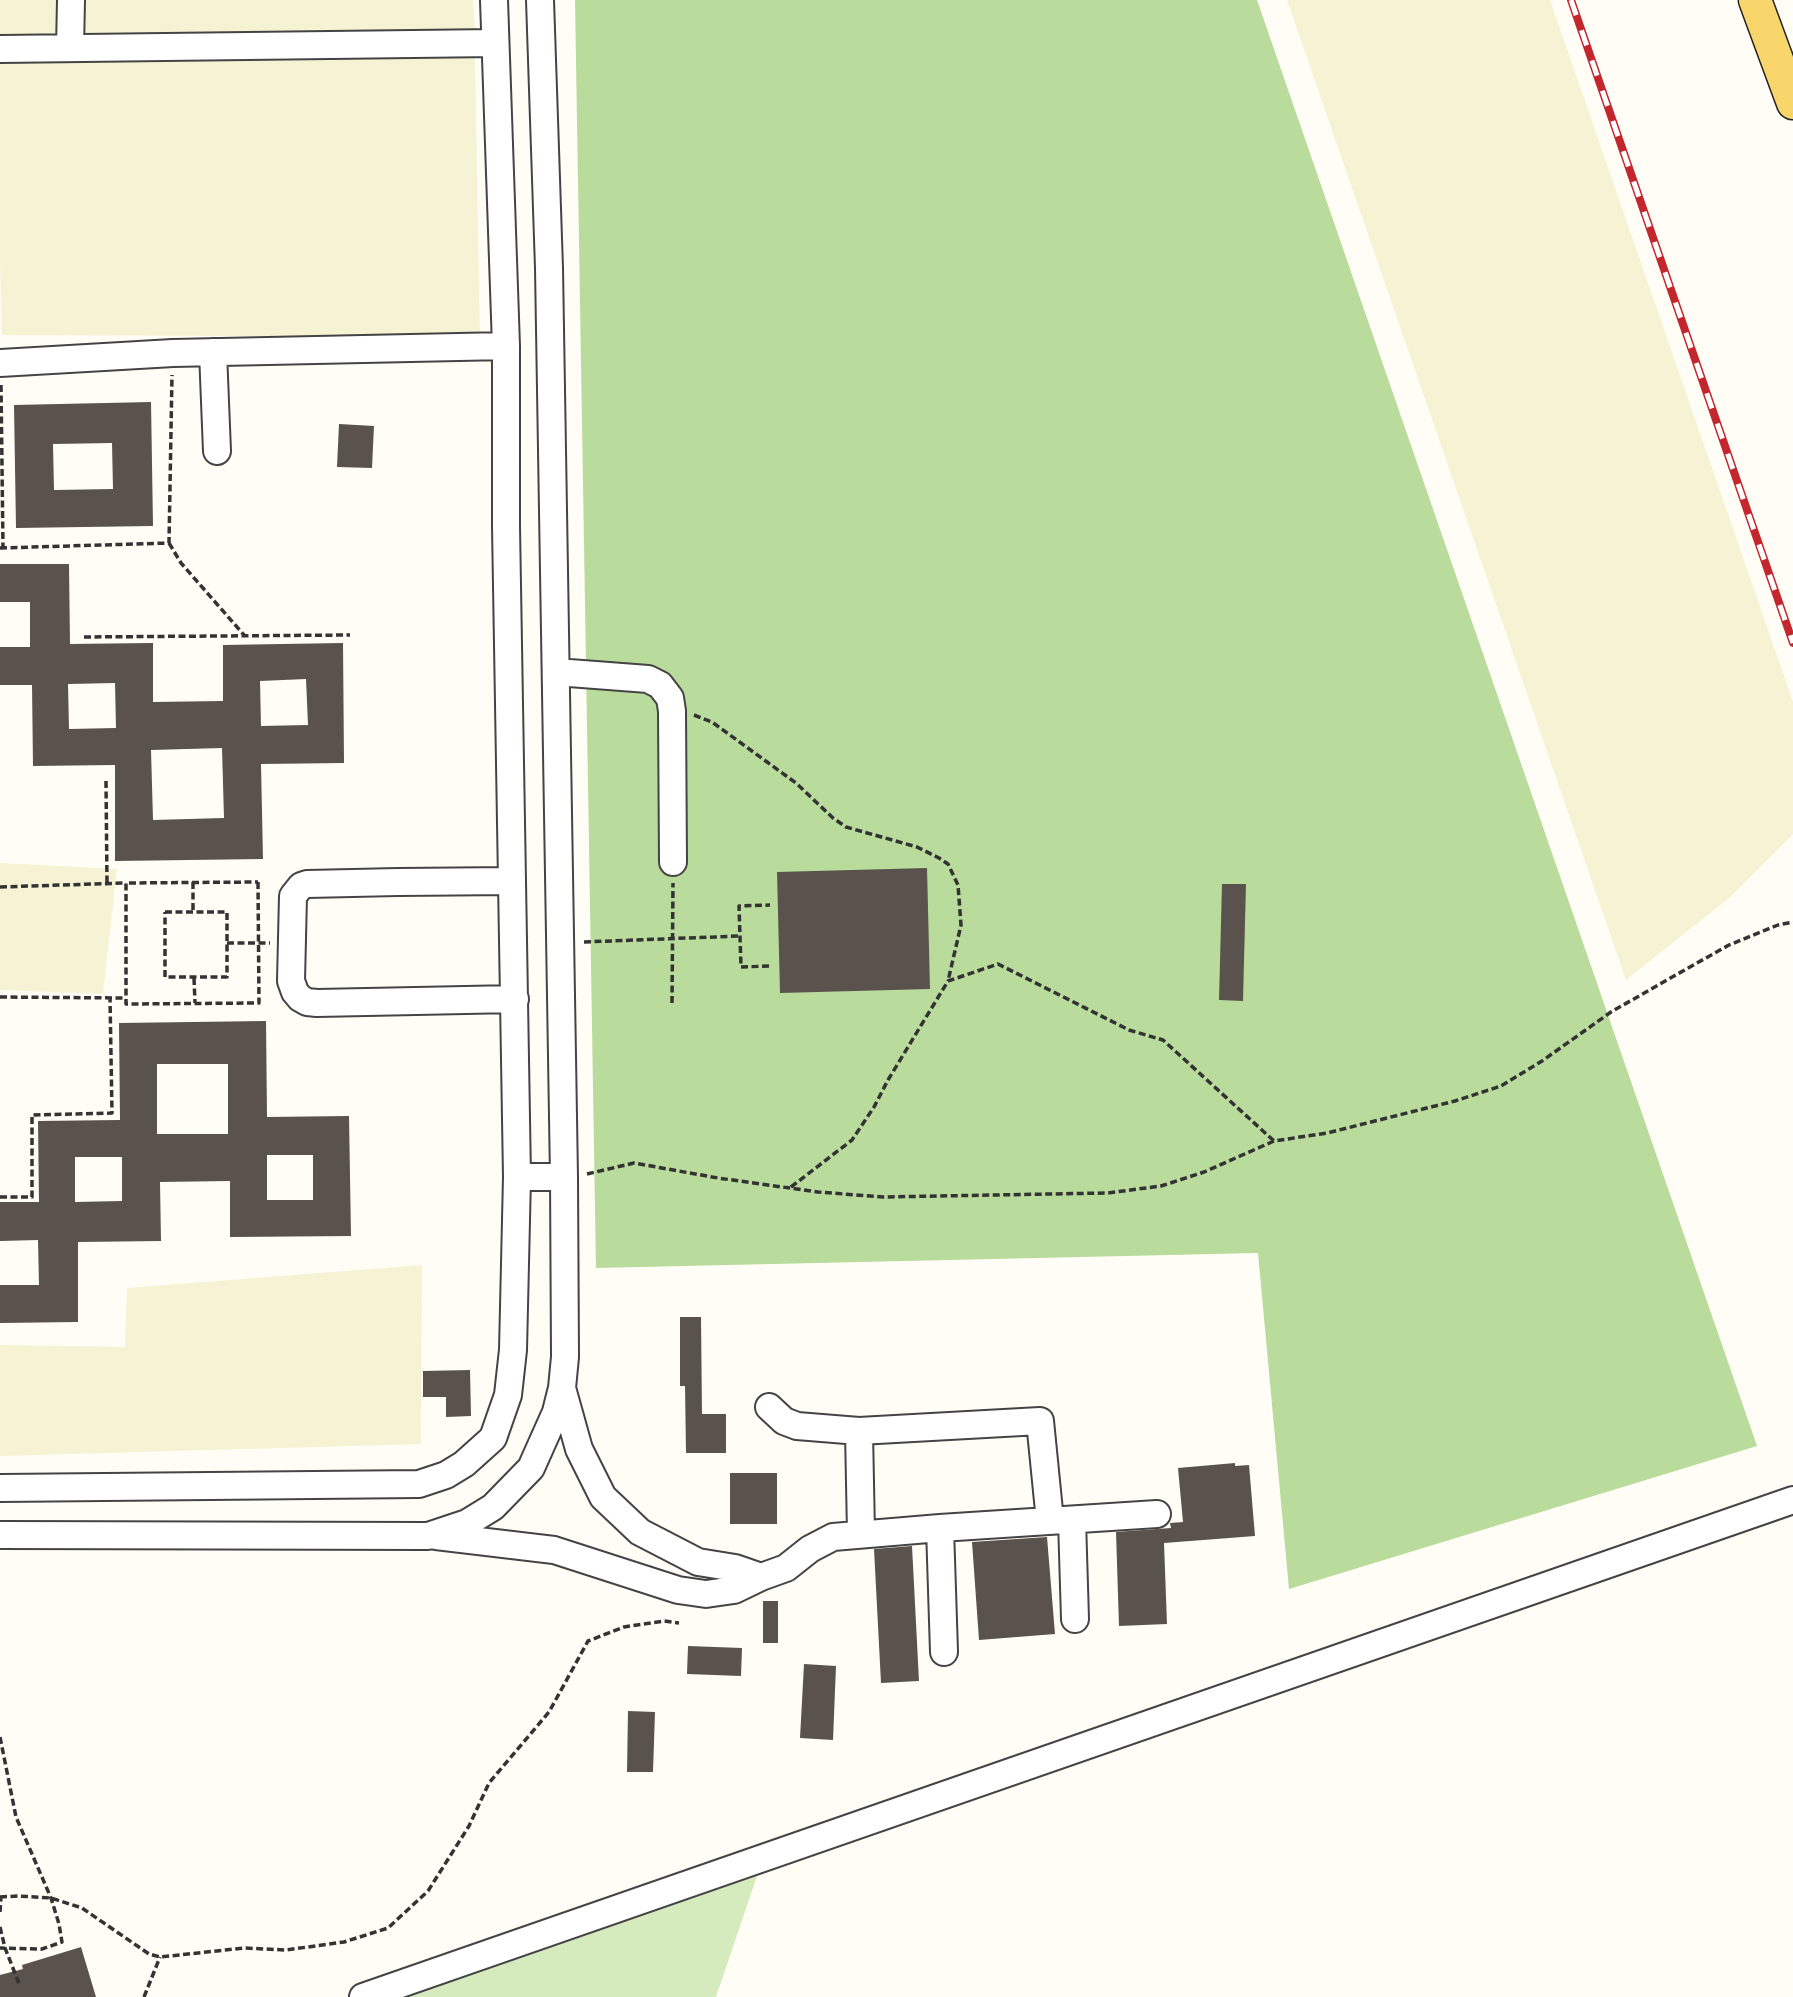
<!DOCTYPE html>
<html>
<head>
<meta charset="utf-8">
<style>
	body { margin:0 }
	canvas { display:block; background:#fffdf5 }
</style>
</head>
<body>
<canvas width="1793" height="1997"></canvas>
<script>
const c = document.querySelector('canvas').getContext('2d');
c.lineJoin = 'round';
function fill(path, color) { c.fillStyle = color; c.fill(path, 'evenodd'); }
const shape = rows => new Path2D(rows.map(r => 'M' + r).join(''));
function stroke(path, color, width, dash) { c.strokeStyle = color; c.lineWidth = width; c.lineCap = dash ? 'butt' : 'round'; c.setLineDash(dash || []); c.stroke(path); }
const farmland = shape([
	[0,0,473,0,475,35,0,38],
	[1287,0,1550,0,1793,702,1793,834,1728,899,1626,980],
	[475,56,480,337,2,335,0,263,0,60],
	[0,863,117,869,103,994,0,990],
	[422,1265,421,1444,0,1456,0,1345,125,1347,127,1288]
]);
const green = shape([
	[757,1876,716,1997,404,1997]
]);
const forest = shape([
	[575,0,1257,0,1757,1446,1289,1589,1258,1253,596,1268]
]);
const building = shape([
	[151,402,153,526,16,528,14,405],
	[112,443,113,489,54,490,53,444],
	[339,424,374,426,372,468,337,467],
	[0,564,69,564,70,644,153,643,153,702,223,701,223,645,343,643,344,763,261,764,263,859,115,861,115,765,33,766,32,685,0,685,0,647,30,647,30,602,0,602],
	[306,679,308,725,261,726,260,681],
	[115,683,116,728,69,729,68,684],
	[222,748,224,818,153,820,151,750],
	[927,868,930,989,780,993,777,872],
	[1222,884,1246,884,1243,1001,1219,1000],
	[266,1021,267,1117,349,1116,351,1236,230,1237,230,1181,160,1182,161,1241,78,1242,78,1322,0,1323,0,1285,39,1285,38,1240,0,1241,0,1202,39,1202,38,1121,120,1120,119,1023],
	[157,1064,228,1064,228,1134,157,1134],
	[267,1155,313,1155,313,1200,267,1200],
	[75,1157,122,1157,122,1201,75,1202],
	[680,1317,701,1317,702,1414,726,1414,726,1453,686,1453,685,1386,680,1386],
	[470,1370,471,1416,446,1417,446,1397,423,1397,423,1371],
	[1235,1463,1235,1466,1249,1465,1255,1536,1164,1543,1167,1624,1119,1626,1116,1532,1171,1528,1170,1523,1183,1522,1178,1468],
	[730,1473,777,1473,777,1524,730,1524],
	[1047,1537,1055,1634,979,1640,972,1542],
	[912,1546,919,1681,881,1683,874,1549],
	[763,1601,778,1601,778,1643,763,1643],
	[688,1646,742,1648,741,1676,687,1674],
	[804,1664,836,1666,833,1740,800,1738],
	[628,1711,655,1712,653,1772,627,1772],
	[81,1947,96,1997,0,1997,0,1975,23,1969,22,1965]
]);
const path = shape([
	[1,385,3,547],
	[169,543,181,563,244,635],
	[0,548,169,543,172,375],
	[84,637,350,635],
	[694,715,712,722,796,783,833,818,846,827,917,847,939,858,948,864,958,885,961,925,948,981],
	[106,781,107,883],
	[193,882,193,912],
	[258,882,259,1003,126,1004,126,883,258,882],
	[0,887,126,883],
	[165,912,227,912,227,977,165,977,165,912],
	[584,942,740,936],
	[227,943,270,943],
	[769,966,741,967,739,906,770,905],
	[194,978,195,1003],
	[0,997,126,998],
	[672,1003,673,883],
	[587,1174,634,1163,718,1178,818,1192,883,1197,1108,1193,1161,1186,1204,1172,1274,1141,1327,1133,1455,1101,1501,1086,1542,1061,1611,1012,1674,976,1729,945,1778,925,1793,922],
	[791,1187,852,1140,874,1107,888,1080,948,981,998,964,1129,1030,1163,1040,1274,1141],
	[0,1197,32,1197,32,1115,112,1113,110,997],
	[0,1737,16,1817,51,1898,59,1924,62,1942,42,1949,0,1948],
	[0,1897,18,1896,51,1898,82,1908,149,1954,160,1957,244,1948,286,1950,344,1942,388,1928,428,1891,469,1826,489,1783,549,1712,588,1641,624,1627,664,1621,679,1623],
	[0,1912,1,1897],
	[0,1927,5,1948,20,1986],
	[144,1997,160,1957]
]);
const minor = shape([
	[70,48,71,0],
	[0,49,495,43],
	[213,352,217,451],
	[0,363,173,353,506,346],
	[556,672,648,679,660,685,670,698,672,711,673,862],
	[511,881,398,882,307,884,301,886,293,896,291,981,295,992,300,998,307,1002,317,1003,515,999],
	[517,1177,564,1177],
	[562,1388,579,1449,603,1497,640,1532,698,1562,735,1568,761,1577],
	[769,1407,784,1421,797,1426,859,1431,1040,1421,1050,1521],
	[859,1431,861,1534],
	[0,1488,419,1484,446,1475,464,1464,493,1438,508,1395,513,1350,517,1177,506,526,506,346,494,0],
	[1072,1520,1075,1619],
	[940,1528,944,1652],
	[0,1535,428,1536,467,1523,493,1507,531,1468,556,1412,562,1388,565,1357,564,1177,549,268,540,0],
	[436,1536,554,1550,678,1590,706,1594,734,1590,761,1577,786,1568,810,1549,833,1537,940,1528,1157,1514],
	[363,1997,1793,1500]
]);
const major = shape([
	[1755,0,1793,103]
]);
const rail = shape([
	[1571,0,1793,643]
]);
fill(farmland, '#f6f3d4');
fill(green, '#d5ebbd');
fill(forest, '#b9dc9c');
fill(building, '#5a524d');
stroke(minor, '#444', 30);
stroke(major, '#222', 35);
stroke(path, '#333', 3.5, [7, 3.5]);
stroke(minor, '#fff', 26);
stroke(major, '#f9d66b', 32);
stroke(rail, '#c4262e', 8);
stroke(rail, '#fff', 5, [16]);
</script>
</body>
</html>
